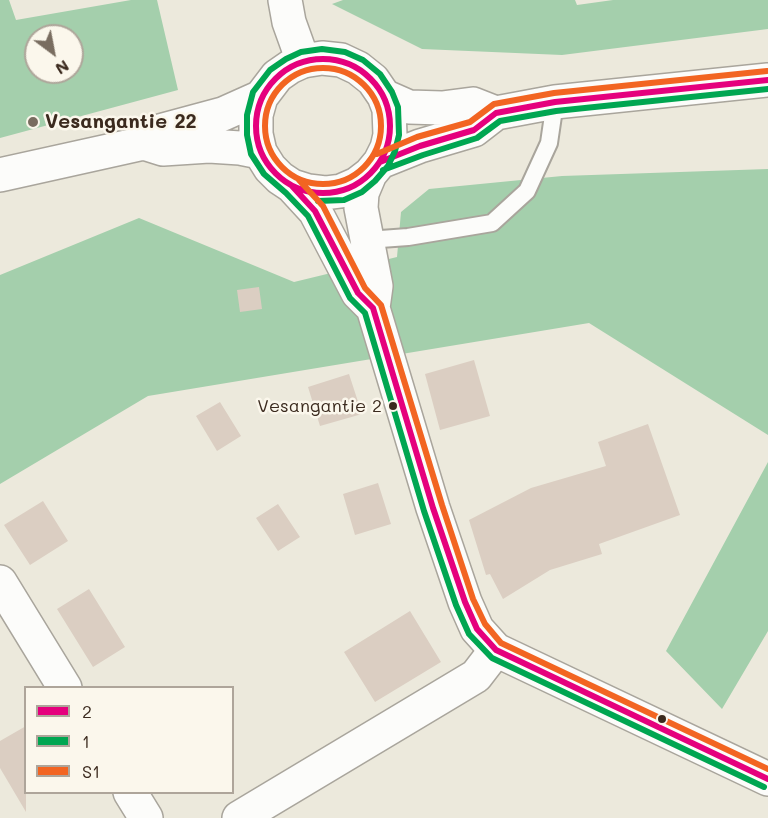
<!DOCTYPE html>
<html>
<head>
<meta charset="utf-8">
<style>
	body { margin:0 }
	#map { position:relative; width:768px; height:818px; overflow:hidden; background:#ece9dc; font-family:Mali,sans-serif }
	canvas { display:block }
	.legend { position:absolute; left:24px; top:686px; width:210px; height:108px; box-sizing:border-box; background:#fbf7ec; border:2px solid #aea59a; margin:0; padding:8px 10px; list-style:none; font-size:18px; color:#3b2a1e }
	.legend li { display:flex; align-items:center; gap:12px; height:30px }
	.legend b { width:30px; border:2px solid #aea59a }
	.north { position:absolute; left:24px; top:24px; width:60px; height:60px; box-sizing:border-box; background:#fbf7ec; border:2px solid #aea59a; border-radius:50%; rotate:148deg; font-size:16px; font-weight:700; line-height:24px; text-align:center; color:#3b2a1e }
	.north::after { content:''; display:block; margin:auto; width:21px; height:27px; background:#796d60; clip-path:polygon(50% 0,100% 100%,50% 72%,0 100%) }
</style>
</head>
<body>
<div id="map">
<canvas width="768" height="818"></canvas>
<ul class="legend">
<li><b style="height:8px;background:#e5007d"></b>2</li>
<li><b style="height:8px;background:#00a651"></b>1</li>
<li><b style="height:8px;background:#f26522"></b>S1</li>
</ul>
<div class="north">N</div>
</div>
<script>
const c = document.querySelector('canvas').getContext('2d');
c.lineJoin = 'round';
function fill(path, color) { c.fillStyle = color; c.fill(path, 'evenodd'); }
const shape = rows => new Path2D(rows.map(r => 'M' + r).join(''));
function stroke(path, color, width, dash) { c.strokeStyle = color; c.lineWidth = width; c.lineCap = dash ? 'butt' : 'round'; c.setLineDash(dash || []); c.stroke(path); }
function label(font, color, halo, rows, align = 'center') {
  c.font = font + ' Mali,sans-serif'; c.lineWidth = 5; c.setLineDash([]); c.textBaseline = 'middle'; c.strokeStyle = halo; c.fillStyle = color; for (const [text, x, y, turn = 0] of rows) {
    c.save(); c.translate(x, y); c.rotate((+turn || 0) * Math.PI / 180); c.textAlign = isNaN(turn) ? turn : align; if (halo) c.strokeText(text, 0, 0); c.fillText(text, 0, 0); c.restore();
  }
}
const forest = shape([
	[0,0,9,0,16,20,131,0,157,0,178,90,0,138],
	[36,36,72,36,72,72,36,72],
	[343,0,575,0,577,5,613,0,768,0,768,29,562,55,422,49,332,4],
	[768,169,768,435,589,323,148,396,0,484,0,275,139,218,294,282,397,257,401,212,429,189,562,176],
	[768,462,768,631,722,709,666,651]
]);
const building = shape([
	[259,287,262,309,240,312,237,290],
	[474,360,490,416,440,430,425,374],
	[349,374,362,414,320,426,308,387],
	[220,402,241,436,217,451,196,416],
	[648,424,680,515,599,544,602,554,550,570,503,599,490,574,486,575,469,520,531,488,606,466,598,442],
	[378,483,391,524,355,535,343,494],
	[43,501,68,541,30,565,4,525],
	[278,504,300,537,278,551,256,518],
	[89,589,125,647,93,667,57,609],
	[410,611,441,662,375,702,344,652],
	[26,726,26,812,0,768,0,741]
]);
const lane = shape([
	[367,240,408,237,492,223,527,191,549,143,555,102]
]);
const street = shape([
	[285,0,289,22,303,61],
	[0,582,65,688],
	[130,792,146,818],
	[239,818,476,676,496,650]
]);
const secondary = shape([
	[384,96,409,107,442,108,473,104,496,113],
	[144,143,163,149,209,146,240,148,260,152],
	[380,162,420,146,474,130,496,113,555,102,768,80],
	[370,174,362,193,361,208,376,286,373,308,433,508,465,602,477,629,496,650,768,779],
	[0,175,144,143,160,131,223,114,261,97],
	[292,186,308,191,325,193,341,191,357,184,370,174,380,162,387,148,390,135,389,109,384,96,373,80,358,68,341,60,322,58,303,61,290,67,277,76,261,97,256,115,256,134,260,152,270,168,280,178,292,186,315,211,358,293,373,308]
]);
const bus1 = shape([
	'256 126a67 67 0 1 1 134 0a67 67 0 1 1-134 0Z',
	[380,162,420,146,474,130,496,113,555,102,768,80],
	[292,186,315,211,358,293,373,308,433,508,465,602,477,629,496,650,768,779]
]);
const bus2 = shape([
	[383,170,423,155,477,138,500,121,556,111,768,89],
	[318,201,344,200,362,192,375,181,388,166,395,151,399,135,398,107,392,92,380,74,363,60,345,52,322,49,301,52,286,59,270,70,253,92,247,115,247,135,251,154,264,174,286,193,308,216,350,298,365,313,424,511,456,605,469,634,492,658,764,787]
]);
const bus3 = shape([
	'265 126a58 58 0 1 1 116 0a58 58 0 1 1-116 0Z',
	[377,154,417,137,470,122,494,104,554,93,767,71],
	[299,180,323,206,365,288,381,305,442,505,473,599,485,624,501,643,768,769]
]);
const markers = [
	[33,122,6,"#796d60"],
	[393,406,5,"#3b2a1e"],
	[662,719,5,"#3b2a1e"]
];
const busNames = [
	["Vesangantie 2",382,406]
];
const poiNames = [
	["Vesangantie 22",45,122]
];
fill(forest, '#a4cfac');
fill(building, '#dbcec2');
stroke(lane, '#a9a59c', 20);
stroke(street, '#a9a59c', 36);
stroke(secondary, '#a9a59c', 36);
stroke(lane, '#fcfcfa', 16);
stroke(street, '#fcfcfa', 33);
stroke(secondary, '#fcfcfa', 33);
stroke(bus1, '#e5007d', 6);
stroke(bus2, '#00a651', 6);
stroke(bus3, '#f26522', 6);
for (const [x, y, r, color] of markers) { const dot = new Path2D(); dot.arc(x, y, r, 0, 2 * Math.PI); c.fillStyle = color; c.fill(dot); stroke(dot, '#fbf7ec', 2); }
label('18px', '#3b2a1e', '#fbf7ec', busNames, 'right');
label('bold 20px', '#3b2a1e', '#fbf7ec', poiNames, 'left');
</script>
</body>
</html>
